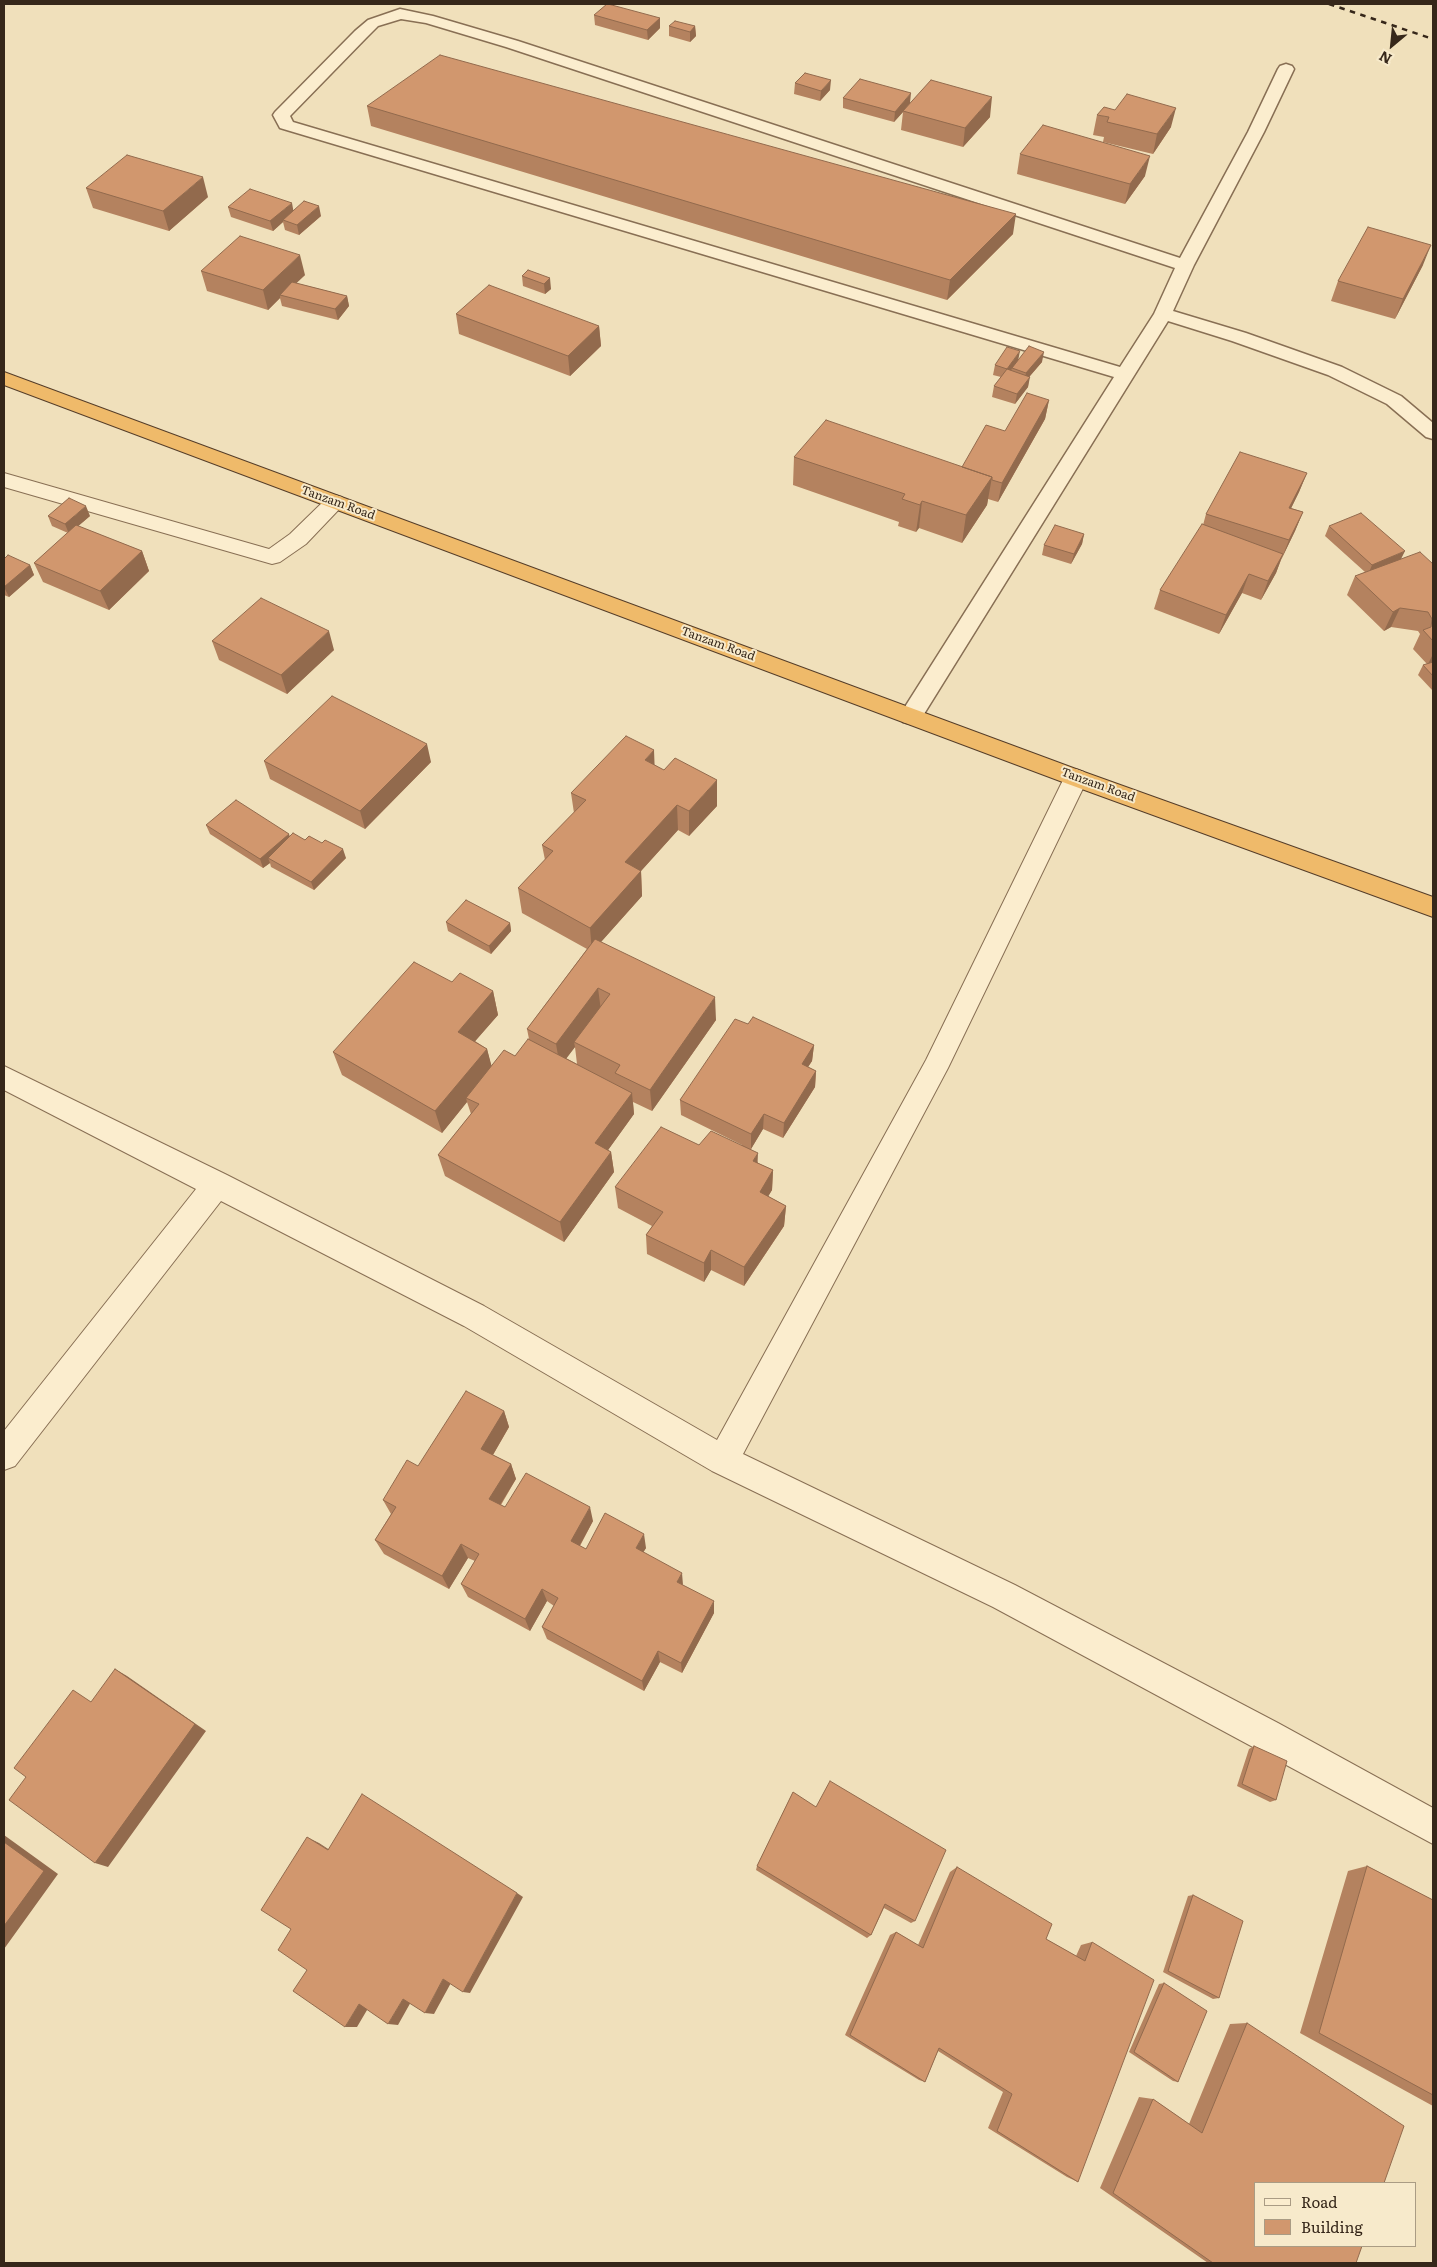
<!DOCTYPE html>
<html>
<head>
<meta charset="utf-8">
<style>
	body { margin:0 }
	#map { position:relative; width:1437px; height:2267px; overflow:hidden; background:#f0e0bb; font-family:Literata,serif }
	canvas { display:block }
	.frame { position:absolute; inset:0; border:5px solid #36271a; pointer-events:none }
	.legend { position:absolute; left:1254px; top:2182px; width:162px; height:65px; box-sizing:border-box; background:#f7eacb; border:1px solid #aa9c84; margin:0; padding:6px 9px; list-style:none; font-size:15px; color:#36271a }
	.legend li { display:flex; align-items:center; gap:10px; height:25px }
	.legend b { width:25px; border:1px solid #aa9c84 }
	.north { position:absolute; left:1367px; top:20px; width:50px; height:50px; -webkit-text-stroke:4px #f7eacb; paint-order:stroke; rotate:208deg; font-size:14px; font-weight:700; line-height:20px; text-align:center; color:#36271a }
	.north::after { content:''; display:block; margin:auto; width:18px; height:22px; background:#36271a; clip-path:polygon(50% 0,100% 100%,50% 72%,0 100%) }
</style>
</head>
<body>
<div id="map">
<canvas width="1437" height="2267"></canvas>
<div class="frame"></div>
<ul class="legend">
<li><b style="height:6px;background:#fbedce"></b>Road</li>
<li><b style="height:14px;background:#d1976e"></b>Building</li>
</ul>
<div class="north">N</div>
</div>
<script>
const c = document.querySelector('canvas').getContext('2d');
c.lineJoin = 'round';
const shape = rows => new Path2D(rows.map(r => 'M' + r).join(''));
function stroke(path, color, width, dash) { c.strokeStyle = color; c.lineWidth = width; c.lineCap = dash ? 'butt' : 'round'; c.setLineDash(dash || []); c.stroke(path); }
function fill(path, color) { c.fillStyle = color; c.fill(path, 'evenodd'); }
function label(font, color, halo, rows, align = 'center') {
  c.font = font + ' Literata,serif'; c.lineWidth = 4; c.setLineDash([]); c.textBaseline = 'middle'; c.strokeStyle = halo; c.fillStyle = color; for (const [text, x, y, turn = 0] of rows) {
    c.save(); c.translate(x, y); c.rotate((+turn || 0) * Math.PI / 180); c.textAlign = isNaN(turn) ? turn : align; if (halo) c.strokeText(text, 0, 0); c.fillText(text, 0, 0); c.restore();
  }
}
const service = shape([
	[400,9,433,16,518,41,1180,258,1248,132,1278,69,1280,66,1286,64,1292,66,1294,69,1264,132,1194,265,1173,311,1246,333,1342,367,1401,396,1433,423,1433,439,1426,437,1387,404,1328,375,1232,341,1168,321,919,722,911,724,903,722,900,716,903,710,1114,377,280,128,273,115,275,112,355,31,368,20,400,9],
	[401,19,426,23,506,47,1175,268,1154,314,1120,367,293,122,290,116,367,37,378,26,401,19]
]);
const minor = shape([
	[4,473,269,549,290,534,328,497,335,495,342,497,346,502,306,544,280,562,272,564,4,487,4,473],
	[1076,769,1084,772,1088,778,948,1068,743,1454,1015,1585,1278,1723,1433,1808,1433,1844,993,1607,712,1471,464,1326,221,1201,15,1466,4,1470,4,1431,196,1189,4,1090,4,1066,227,1175,484,1306,717,1440,926,1060,1064,778,1068,772,1076,769]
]);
const trunk = shape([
	[4,372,1084,772,1433,897,1433,917,1068,784,4,385,4,372]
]);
const rail = shape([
	[1329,4,1433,39]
]);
const wall = shape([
	[594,15,660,18,660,28,648,40,595,25],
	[669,26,695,26,696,36,690,42,669,36],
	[795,83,830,90,820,101,794,94],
	[843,98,910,103,990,117,963,147,901,130,903,112,894,122,843,108],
	[367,106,1013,234,947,300,371,126],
	[1097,115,1171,127,1153,154,1103,142,1104,137,1093,135],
	[1020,154,1145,176,1125,204,1017,174],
	[86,188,208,197,169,231,93,208],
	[228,207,293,211,321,216,299,235,285,230,283,222,273,231,231,217],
	[1423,265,1395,319,1331,301,1338,281],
	[528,270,551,289,545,294,523,286,522,276],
	[201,271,305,275,296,283,347,296,349,306,338,320,282,306,280,298,268,310,207,291],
	[456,314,599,326,601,346,570,376,459,334],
	[1018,360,1042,362,1029,377,1028,387,1015,404,992,397,994,386,1001,377,993,375,995,365],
	[1049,400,1045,419,998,502,988,499,987,505,962,543,919,528,916,532,898,526,899,522,793,485,794,457,962,467,1005,431],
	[1307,473,1299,492,1291,508,1303,512,1295,531,1281,560,1276,573,1261,600,1242,593,1219,634,1154,609,1160,590,1203,525,1206,514],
	[48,516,90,516,78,526,142,551,149,571,109,610,43,582,34,563,68,533,52,526],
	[1329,526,1401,559,1433,564,1433,691,1418,675,1423,665,1427,664,1413,649,1420,634,1418,631,1391,627,1384,631,1347,595,1355,576,1365,572,1325,536],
	[1084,534,1082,544,1071,564,1042,555,1044,545],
	[4,559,30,565,34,575,9,597,4,595],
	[212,641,334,650,287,694,219,660],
	[264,761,431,762,365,829,270,779],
	[655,765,717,806,689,836,678,830,641,871,642,896,601,942,716,1020,652,1111,633,1102,634,1114,608,1150,611,1152,614,1172,564,1242,445,1176,438,1155,471,1114,467,1102,442,1133,342,1075,333,1052,452,982,493,991,498,1015,475,1041,487,1049,491,1066,515,1056,529,1039,527,1029,587,949,522,913,518,888,545,860,542,845,574,813,571,793],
	[575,1047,577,1064,566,1058],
	[206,825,290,836,305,840,346,858,314,890,271,867,270,863,263,868,210,834],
	[446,922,510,923,511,931,491,954,448,931],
	[748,1024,814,1045,812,1061,808,1067,816,1071,815,1087,783,1138,763,1129,751,1149,758,1163,773,1170,772,1190,768,1196,786,1206,784,1226,744,1286,711,1270,704,1282,647,1254,646,1235,652,1226,618,1208,615,1187,699,1145,742,1145,681,1115,680,1100],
	[504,1411,509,1427,493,1455,511,1464,516,1479,501,1505,505,1507,593,1521,580,1546,586,1549,646,1548,643,1552,683,1585,714,1613,682,1673,660,1662,644,1691,547,1639,542,1627,554,1606,547,1601,530,1631,468,1597,461,1584,475,1561,468,1558,449,1589,384,1554,375,1540,391,1514,383,1500,418,1466],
	[1254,1746,1276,1800,1270,1802,1237,1786,1249,1749],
	[793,1792,915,1921,911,1923,884,1908,871,1935,867,1938,756,1870,757,1866],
	[1367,1866,1433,1900,1433,2106,1300,2033,1348,1871],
	[957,1867,1046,1939,1076,1956,1081,1945,1092,1942,1078,2182,1067,2177,988,2128,1003,2092,938,2051,925,2082,919,2080,845,2035,890,1935,896,1932,918,1945,950,1872],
	[1193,1895,1219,1998,1213,1999,1163,1972,1188,1896],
	[1164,1983,1178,2082,1173,2081,1129,2052,1159,1984],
	[1247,2023,1356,2263,1208,2263,1100,2188,1139,2097,1153,2099,1189,2124,1230,2024]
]);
const shadedWall = shape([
	[660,18,660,28,648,40,647,30],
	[695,26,696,36,690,42,690,32],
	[831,80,830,90,820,101,821,91],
	[911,93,910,103,903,111,903,112,894,122,895,112],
	[992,97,990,117,963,147,965,128],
	[1176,108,1171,127,1153,154,1157,134],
	[1150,156,1145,176,1125,204,1130,184],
	[203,177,208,197,169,231,163,211],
	[292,203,294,214,283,220,283,222,273,231,270,221],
	[319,206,321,216,299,235,297,225],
	[1016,214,1013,234,947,300,950,280],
	[1431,245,1423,265,1395,319,1403,299],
	[300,255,305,275,283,296,280,295,280,298,268,310,263,290],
	[550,278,551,289,545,294,544,284],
	[347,296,349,306,338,320,335,309],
	[599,326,601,346,570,376,568,356],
	[1020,351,1018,361,1012,368,1011,371,1006,379,1007,369],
	[1044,352,1042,362,1024,383,1026,373],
	[1030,377,1028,387,1015,404,1017,394],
	[1049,400,1045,419,998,502,1002,483],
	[1307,473,1299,492,1282,527,1289,508],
	[992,477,987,505,962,543,966,515],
	[922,501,919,528,916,532,920,505],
	[86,506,90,516,69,534,65,524],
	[1303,512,1295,531,1281,560,1289,540],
	[1084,534,1082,544,1071,564,1074,554],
	[142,551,149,571,109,610,100,591],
	[1405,551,1400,561,1368,575,1372,565],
	[1283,554,1276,573,1261,600,1268,581],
	[30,565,34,575,9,597,4,587],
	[1249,574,1242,593,1219,634,1226,615],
	[1400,608,1391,627,1384,631,1393,612],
	[329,631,334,650,287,694,281,675],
	[1433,654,1433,662,1428,664],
	[427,744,431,762,365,829,360,811],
	[654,750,655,776,645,760],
	[717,780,717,806,689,836,689,811],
	[677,805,678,830,641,871,642,896,592,952,590,928,625,862],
	[289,834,292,843,268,858,270,863,263,868,260,859],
	[343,849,346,858,314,890,311,882],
	[510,923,511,931,491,954,489,946],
	[598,988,601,1011,574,1042,575,1047,560,1067,556,1044],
	[493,991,498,1015,464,1054,458,1032],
	[715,997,716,1020,652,1111,650,1090],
	[814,1045,812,1061,800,1079,802,1064],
	[487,1049,493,1071,466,1098,467,1102,442,1133,435,1111],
	[816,1071,815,1087,783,1138,784,1123],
	[632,1093,634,1114,598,1164,595,1143],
	[764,1114,763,1129,751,1149,751,1134],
	[611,1152,614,1172,564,1242,560,1222],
	[758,1153,757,1174,753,1161],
	[773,1170,772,1190,759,1212,760,1192],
	[786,1206,784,1226,744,1286,744,1267],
	[711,1250,711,1270,704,1282,704,1263],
	[504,1411,509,1427,487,1465,481,1449],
	[511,1464,516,1479,495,1513,489,1499],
	[590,1507,593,1521,575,1554,571,1541],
	[644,1534,646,1548,638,1561,636,1548],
	[461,1544,468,1558,449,1589,442,1576],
	[682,1573,683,1585,677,1582],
	[542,1589,547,1601,530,1631,525,1619],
	[714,1601,714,1613,682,1673,681,1663],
	[658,1651,660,1662,644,1691,642,1681],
	[115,1669,127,1676,206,1731,108,1867,95,1863],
	[4,1835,58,1874,4,1949],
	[307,1837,319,1843,339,1856,328,1850],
	[517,1893,523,1897,470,1993,463,1992],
	[443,1979,452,1981,434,2014,425,2013],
	[403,1999,412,2000,398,2025,388,2024],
	[359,2004,370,2005,357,2027,345,2027]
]);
const building = shape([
	[607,4,608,4,660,18,647,30,594,15,607,4],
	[675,21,695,26,690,32,669,26,675,21],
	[440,55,1016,214,950,280,367,106,440,55],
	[805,73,831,80,821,91,795,83,805,73],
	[860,79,911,93,895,112,843,98,860,79],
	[931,80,992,97,965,128,903,111,931,80],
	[1127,94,1176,108,1157,134,1107,122,1109,117,1097,115,1104,107,1115,110,1127,94],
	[1043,125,1150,156,1130,184,1020,154,1043,125],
	[127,155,203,177,163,211,86,188,127,155],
	[250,189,292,203,270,221,228,207,250,189],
	[304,201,319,206,297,225,283,220,304,201],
	[1368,227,1431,245,1403,299,1338,281,1368,227],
	[240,236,300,255,263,290,201,271,240,236],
	[528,270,550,278,544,284,522,276,528,270],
	[292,282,347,296,335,309,280,295,292,282],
	[489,285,599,326,568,356,456,314,489,285],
	[1029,346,1044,352,1026,373,1012,368,1029,346],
	[1007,347,1020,351,1007,369,995,365,1007,347],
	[1007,369,1030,377,1017,394,994,386,1007,369],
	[1027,393,1049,400,1002,483,992,480,992,477,962,467,986,425,1005,431,1027,393],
	[826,420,992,477,966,515,922,501,920,505,902,499,905,494,794,457,826,420],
	[1240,452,1307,473,1289,508,1303,512,1289,540,1206,514,1240,452],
	[69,498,86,506,65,524,48,516,69,498],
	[1361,513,1405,551,1372,565,1329,526,1361,513],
	[1202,524,1283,554,1268,581,1249,574,1226,615,1160,590,1202,524],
	[76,525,142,551,100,591,34,563,76,525],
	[1055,525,1084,534,1074,554,1044,545,1055,525],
	[1420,552,1433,564,1433,641,1423,630,1431,627,1432,619,1428,612,1400,608,1393,612,1355,576,1420,552],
	[8,555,30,565,4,587,4,559,8,555],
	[261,598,329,631,281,675,212,641,261,598],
	[1433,662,1433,676,1423,665,1433,662],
	[332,696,427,744,360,811,264,761,332,696],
	[626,736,654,750,645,760,664,770,675,758,717,780,689,811,677,805,625,862,641,871,590,928,518,888,553,851,542,845,586,800,571,793,626,736],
	[236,800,289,834,260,859,206,825,236,800],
	[293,833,305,840,309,836,322,843,325,840,343,849,311,882,268,858,293,833],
	[466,900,510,923,489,946,446,922,466,900],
	[595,939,715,997,650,1090,615,1073,620,1065,574,1042,610,994,598,988,556,1044,527,1029,595,939],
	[414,962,452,982,460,973,493,991,458,1032,487,1049,435,1111,333,1052,414,962],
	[753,1017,814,1045,802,1064,816,1071,784,1123,764,1114,751,1134,680,1100,735,1019,748,1024,753,1017],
	[528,1039,632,1093,595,1143,611,1152,560,1222,438,1155,479,1104,466,1098,504,1050,515,1056,528,1039],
	[661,1127,699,1145,711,1131,758,1153,753,1161,773,1170,760,1192,786,1206,744,1267,711,1250,704,1263,646,1235,663,1212,615,1187,661,1127],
	[466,1391,504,1411,481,1449,511,1464,489,1499,505,1507,526,1473,590,1507,571,1541,586,1549,605,1513,644,1534,636,1548,682,1573,677,1582,714,1601,681,1663,658,1651,642,1681,542,1627,558,1598,542,1589,525,1619,461,1584,479,1554,461,1544,442,1576,375,1540,396,1507,383,1500,407,1460,418,1466,466,1391],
	[115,1669,195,1724,95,1863,9,1800,26,1777,14,1768,73,1690,91,1702,115,1669],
	[1254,1746,1287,1761,1276,1800,1242,1784,1254,1746],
	[830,1781,946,1850,915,1921,885,1904,871,1935,757,1866,793,1792,816,1807,830,1781],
	[362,1794,517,1893,463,1992,443,1979,425,2013,403,1999,388,2024,359,2004,345,2027,293,1991,307,1970,278,1950,291,1929,261,1910,307,1837,328,1850,362,1794],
	[4,1842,44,1871,4,1926,4,1842],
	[1367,1866,1433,1900,1433,2095,1319,2033,1367,1866],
	[957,1867,1052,1924,1046,1939,1085,1961,1092,1942,1154,1980,1078,2182,997,2131,1012,2094,939,2048,925,2082,850,2035,896,1932,923,1948,957,1867],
	[1193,1895,1243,1921,1219,1998,1168,1971,1193,1895],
	[1164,1983,1207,2011,1178,2082,1134,2052,1164,1983],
	[1247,2023,1404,2126,1384,2183,1256,2183,1256,2246,1362,2246,1356,2263,1213,2263,1113,2193,1153,2099,1202,2133,1247,2023]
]);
const streetNames = [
	["Tanzam Road",338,503,20],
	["Tanzam Road",718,644,20],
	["Tanzam Road",1098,785,20]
];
stroke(service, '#886f54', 3);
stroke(minor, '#886f54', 2);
stroke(trunk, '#553d29', 2);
fill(service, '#fbedce');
fill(minor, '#fbedce');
fill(trunk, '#efba6a');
stroke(rail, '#36271a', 2.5, [5.5, 5.5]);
fill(wall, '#b4825f');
fill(shadedWall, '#926a4d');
fill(building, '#d1976e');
stroke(building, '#926a4d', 1);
label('12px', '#36271a', '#f7eacb', streetNames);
</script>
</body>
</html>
